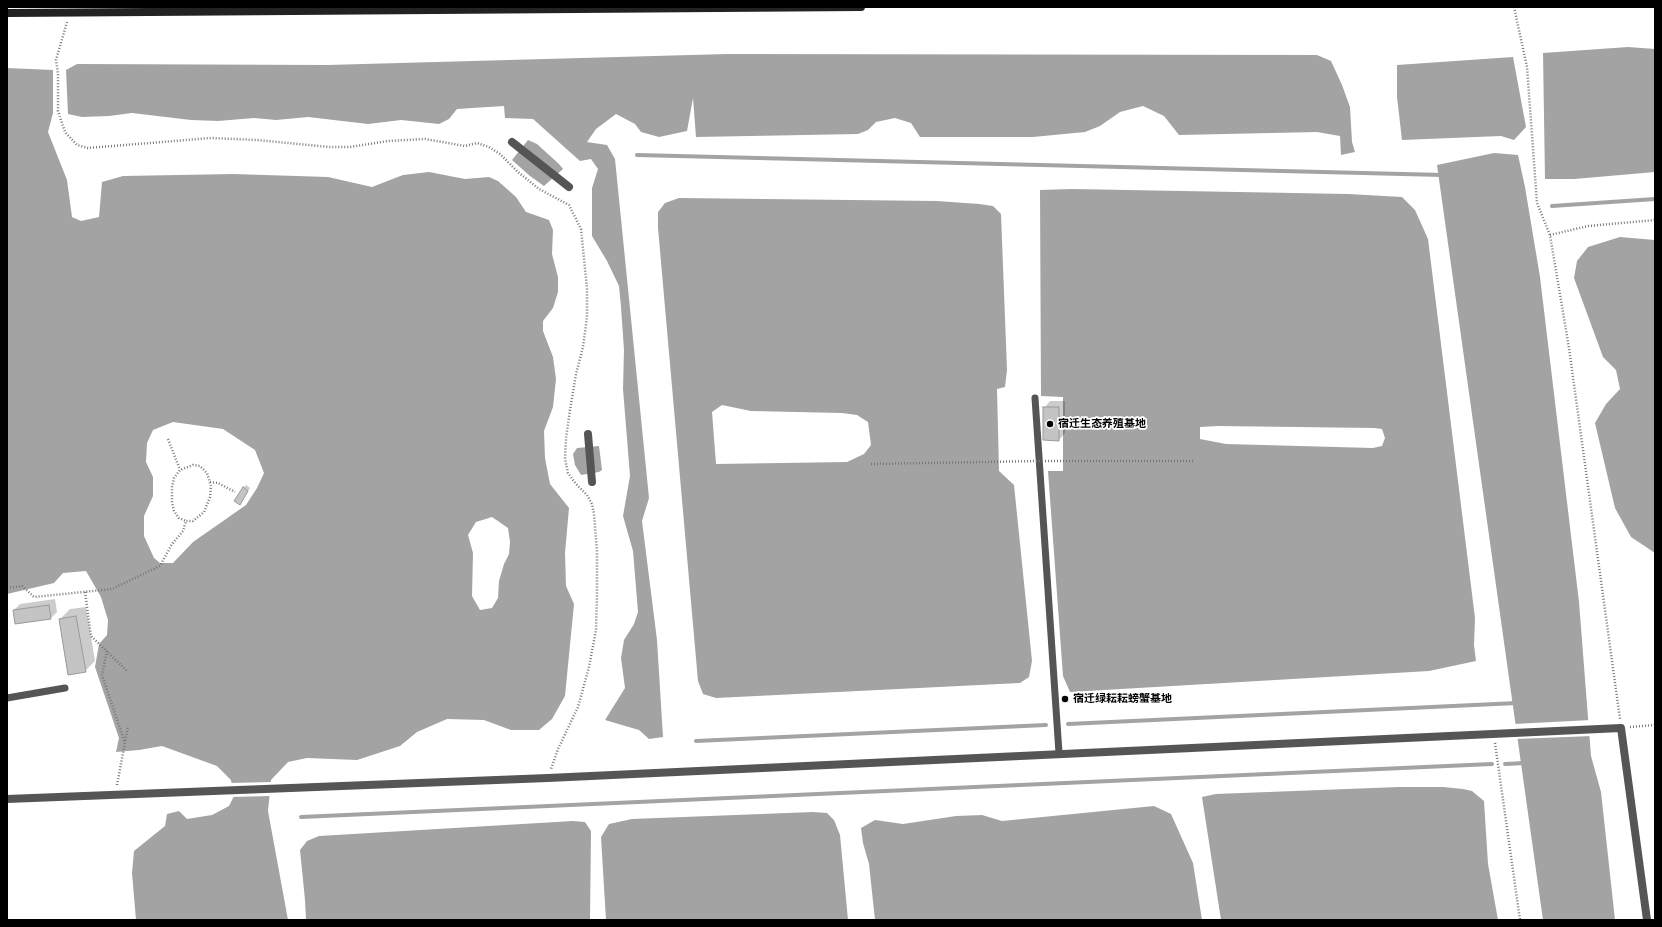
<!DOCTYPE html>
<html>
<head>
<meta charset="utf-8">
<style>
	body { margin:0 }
	#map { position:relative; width:1662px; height:927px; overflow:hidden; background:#fff; font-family:Arial,sans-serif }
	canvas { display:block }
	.frame { position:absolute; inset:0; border:8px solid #000; pointer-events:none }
</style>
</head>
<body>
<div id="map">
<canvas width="1662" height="927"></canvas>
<div class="frame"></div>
</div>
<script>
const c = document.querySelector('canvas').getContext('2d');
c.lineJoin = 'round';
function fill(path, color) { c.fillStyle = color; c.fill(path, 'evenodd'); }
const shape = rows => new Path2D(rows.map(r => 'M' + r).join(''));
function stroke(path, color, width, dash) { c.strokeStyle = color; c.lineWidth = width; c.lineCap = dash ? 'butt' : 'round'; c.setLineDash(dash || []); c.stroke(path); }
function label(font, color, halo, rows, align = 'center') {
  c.font = font + ' Arial,"Noto Sans SC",sans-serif'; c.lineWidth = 3.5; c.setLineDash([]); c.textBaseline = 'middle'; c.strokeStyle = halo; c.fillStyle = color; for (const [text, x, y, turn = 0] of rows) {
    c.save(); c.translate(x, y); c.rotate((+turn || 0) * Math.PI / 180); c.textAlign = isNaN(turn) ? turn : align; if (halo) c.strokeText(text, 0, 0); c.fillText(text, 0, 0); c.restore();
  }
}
const water = shape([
	[1628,47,1655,49,1655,172,1574,179,1545,179,1543,53],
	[727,54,1317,55,1331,61,1342,85,1350,107,1352,142,1355,152,1341,155,1340,136,1317,132,1179,135,1164,116,1143,106,1120,112,1100,126,1085,132,1033,137,920,137,911,123,895,118,876,122,868,130,858,134,696,137,693,98,687,131,659,137,641,132,635,124,616,114,596,129,587,142,607,145,615,159,649,498,642,521,657,640,663,737,649,739,639,730,605,720,625,688,621,658,624,640,634,624,638,612,633,551,623,516,630,476,623,389,624,350,621,307,619,286,607,261,592,236,592,188,598,169,591,159,580,161,533,119,505,118,504,106,457,109,449,119,439,124,401,120,368,124,308,117,276,120,254,118,218,121,191,120,132,113,109,116,82,117,68,114,66,70,77,64,327,65],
	[1513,57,1526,127,1514,140,1501,136,1402,140,1397,97,1397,65],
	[7,68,53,70,53,113,48,132,67,180,72,217,81,221,99,217,102,182,123,176,233,174,328,177,372,187,403,175,429,172,465,179,489,177,498,181,516,197,526,212,549,220,553,230,552,254,558,277,558,292,553,308,543,321,543,331,553,357,556,379,553,407,544,431,545,458,550,484,569,508,565,553,566,586,574,604,565,696,552,719,539,730,511,730,484,720,447,719,417,732,400,746,357,760,307,758,288,762,271,780,268,811,288,920,136,920,132,873,134,851,165,826,167,814,179,811,187,819,212,815,229,806,234,796,231,780,217,766,162,746,139,750,116,752,119,738,95,667,99,644,107,635,108,620,101,597,86,571,63,573,54,583,7,594],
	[173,422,223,429,255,450,264,473,257,488,246,505,193,542,173,563,160,563,154,558,144,536,144,516,153,496,153,477,146,462,147,443,153,430],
	[492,517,508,528,510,542,509,554,504,564,499,581,498,598,492,608,480,610,472,596,473,553,468,535,476,522],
	[528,140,537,144,559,164,563,169,544,186,530,176,512,160],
	[1494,153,1518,155,1525,187,1540,277,1579,602,1591,756,1601,792,1615,920,1543,920,1437,165],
	[1072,189,1348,194,1402,197,1415,210,1428,239,1475,618,1474,645,1476,661,1429,671,1070,692,1063,676,1048,471,1063,471,1063,397,1041,396,1040,190],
	[1218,426,1374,428,1382,429,1385,438,1382,446,1373,448,1226,444,1200,439,1200,427],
	[679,198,937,201,979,204,993,206,1001,214,1007,370,1005,387,997,389,999,471,1014,485,1032,661,1029,677,1020,683,716,698,703,694,698,681,658,228,658,212,665,203],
	[722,405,751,411,842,413,857,415,868,422,871,445,864,454,847,462,716,464,712,412],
	[1620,237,1655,240,1655,553,1631,537,1615,508,1595,423,1606,404,1620,389,1616,370,1603,357,1574,278,1577,261,1588,247],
	[599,446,602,470,599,472,581,475,575,465,573,454,577,448],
	[1399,787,1443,787,1463,789,1472,791,1484,801,1488,864,1498,920,1221,920,1202,797,1216,794],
	[1154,806,1171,814,1193,863,1202,920,875,920,869,864,863,843,861,828,875,820,903,824,956,816,982,815,1002,821],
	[813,812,827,813,834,820,840,835,848,920,606,920,601,837,609,824,632,819],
	[573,821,585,822,591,831,590,920,306,920,305,900,300,850,307,841,319,836]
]);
const pier = shape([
	[1591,720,1592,736,1516,739,1514,724],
	[273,782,271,796,231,797,229,783]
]);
const shadow = shape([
	[1050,401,1065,401,1065,433,1059,440,1044,439,1044,408],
	[246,485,250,488,242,501,243,488],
	[55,599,57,612,51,618,16,623,14,610,20,604],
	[86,607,95,661,85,671,60,619,70,609]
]);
const stream = shape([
	[637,155,1443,175],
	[1552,206,1655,199],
	[1068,724,1517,703],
	[696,741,1046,725],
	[1505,764,1525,763],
	[301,817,1492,764]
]);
const building = shape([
	[1043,407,1059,407,1059,441,1043,440,1043,407],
	[243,487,248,491,240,505,234,501,243,487],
	[49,605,51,619,15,624,13,610,49,605],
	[76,616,86,672,68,675,59,619,76,616]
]);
const path = shape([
	[1514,7,1527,67,1537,203,1550,235,1569,348,1620,719],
	[67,22,56,60,58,74,58,111,65,132,77,145,88,148,211,138,257,140,329,147,350,147,388,141,425,139,465,146,477,143,489,147,500,154,518,172,539,189,569,205,581,229,587,288,587,317,583,347,576,374,570,410,566,438,565,459,568,473,576,484,587,495,592,504,594,514,597,552,597,595,596,630,589,667,578,707,558,749,551,769],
	[1550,235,1588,226,1655,220],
	[168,439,180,470],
	[210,482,218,483,235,492],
	[7,588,22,586,34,597,112,589,160,566,172,544,183,531,186,521,193,521,204,512,210,497,211,486,207,473,200,466,193,465,180,470,174,478,172,487,172,503,174,511,179,518,186,521],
	[85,592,91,636,127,671],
	[107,651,102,675,125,743],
	[1630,727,1655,725],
	[1495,743,1520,920],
	[117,785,128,726]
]);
const service = shape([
	[1035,398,1059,753],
	[7,698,65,688]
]);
const minor = shape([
	[512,142,569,187],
	[588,434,592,482]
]);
const tertiary = shape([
	[7,799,548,778,1621,728,1647,920]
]);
const secondary = shape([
	[7,13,861,7]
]);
const pathBridge = shape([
	[871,464,1039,461,1195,461]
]);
const markers = [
	[1050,424,4,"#000"],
	[1065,699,4,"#000"]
];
const poiNames = [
	["宿迁生态养殖基地",1058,424],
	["宿迁绿耘耘螃蟹基地",1073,699]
];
fill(water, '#a3a3a3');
fill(pier, '#fff');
fill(shadow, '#0003');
stroke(stream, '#a3a3a3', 4);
fill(building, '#c4c4c4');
stroke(building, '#999', 1);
stroke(path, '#777', 2.5, [1, 2]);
stroke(service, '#555', 7);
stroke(minor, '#555', 8);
stroke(tertiary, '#555', 8);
stroke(secondary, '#222', 8);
stroke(pathBridge, '#777', 2.5, [1, 2]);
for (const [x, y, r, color] of markers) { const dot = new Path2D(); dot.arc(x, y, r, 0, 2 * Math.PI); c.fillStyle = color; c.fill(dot); stroke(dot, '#fff', 1.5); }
label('bold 11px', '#000', '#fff', poiNames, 'left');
</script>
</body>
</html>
